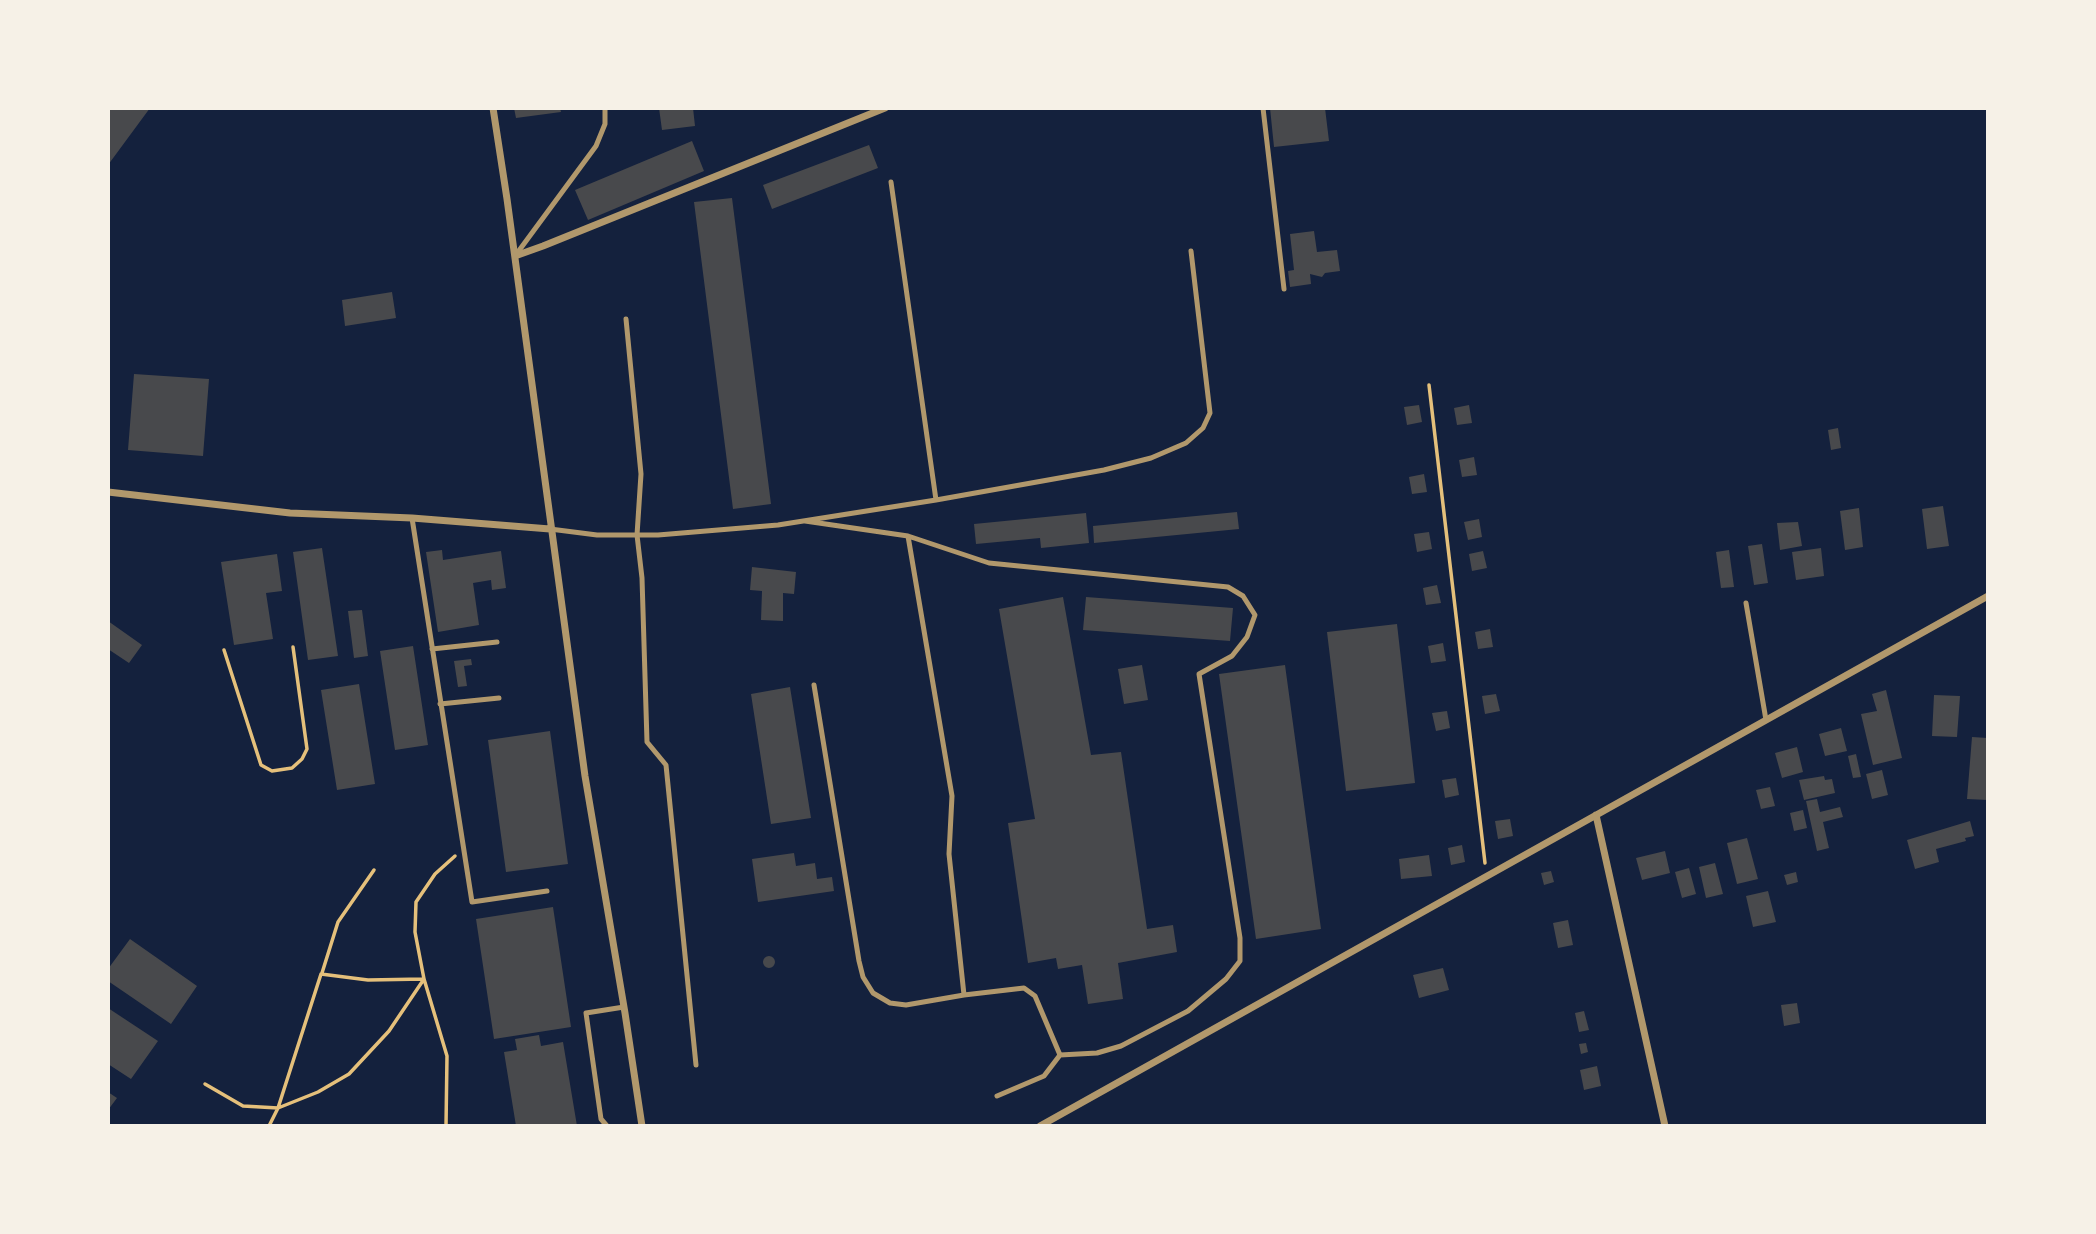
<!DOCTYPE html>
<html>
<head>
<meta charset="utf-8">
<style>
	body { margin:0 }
	#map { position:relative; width:2096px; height:1234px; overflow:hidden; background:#14213d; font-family:Literata,serif }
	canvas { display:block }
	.frame { position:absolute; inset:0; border:110px solid #f6f1e7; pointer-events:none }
</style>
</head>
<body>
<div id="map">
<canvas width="2096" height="1234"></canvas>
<div class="frame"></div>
</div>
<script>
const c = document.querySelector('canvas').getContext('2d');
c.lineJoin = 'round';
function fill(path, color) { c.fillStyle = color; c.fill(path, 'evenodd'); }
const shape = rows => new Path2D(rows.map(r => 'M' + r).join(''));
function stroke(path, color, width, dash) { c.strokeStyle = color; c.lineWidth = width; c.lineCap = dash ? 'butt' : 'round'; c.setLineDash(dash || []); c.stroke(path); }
const building = shape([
	[108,108,150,108,108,165],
	[514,108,560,108,561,112,516,118],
	[659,108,693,108,695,126,662,130],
	[1270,108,1325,108,1329,141,1274,147],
	[692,141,704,171,588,220,575,190],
	[869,145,878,168,772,209,763,185],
	[732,198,771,504,733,509,694,202],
	[1314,231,1317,252,1337,250,1340,271,1325,273,1322,277,1310,274,1311,284,1290,287,1288,271,1294,270,1290,234],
	[392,292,396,318,345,326,342,300],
	[134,374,209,379,203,456,128,450],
	[1419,405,1422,422,1407,425,1404,407],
	[1469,405,1472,423,1457,425,1454,408],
	[1838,428,1841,448,1831,450,1828,430],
	[1474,457,1477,475,1462,477,1459,460],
	[1424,474,1427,492,1412,494,1409,477],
	[1943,506,1949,546,1927,549,1922,509],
	[1859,508,1863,547,1845,550,1840,511],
	[1237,512,1239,529,1094,543,1093,526],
	[1086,513,1089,543,1041,548,1040,538,976,544,974,524],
	[1479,519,1482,537,1468,540,1464,522],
	[1798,522,1802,546,1780,550,1777,523],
	[1429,532,1432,549,1417,552,1414,534],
	[1762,544,1768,583,1754,585,1748,546],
	[322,548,338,656,308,660,293,552],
	[1821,548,1824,576,1796,580,1792,552],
	[442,550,443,560,501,551,506,588,492,590,491,580,473,583,479,625,438,632,426,552],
	[1729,550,1734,587,1721,588,1716,552],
	[1483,551,1487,568,1472,571,1469,554],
	[277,554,282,591,266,593,273,639,234,645,221,562],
	[752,567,796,572,794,594,783,593,783,621,761,620,762,591,750,590],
	[1437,585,1441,603,1426,605,1423,588],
	[1063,597,1091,755,1121,752,1147,929,1173,925,1177,952,1118,963,1123,999,1088,1004,1082,965,1058,969,1056,958,1028,963,1008,823,1035,819,999,609],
	[1086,597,1233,608,1230,641,1083,630],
	[362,610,368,656,354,658,348,611],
	[108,621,142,645,129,663,108,649],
	[1397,624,1415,783,1346,791,1327,632],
	[1490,629,1493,647,1478,649,1475,632],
	[1443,643,1446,661,1431,663,1428,646],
	[413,646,428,745,395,750,380,651],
	[471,659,472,665,464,666,467,686,458,687,454,661],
	[1142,665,1148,700,1124,704,1118,669],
	[1285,665,1321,929,1256,939,1219,674],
	[359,684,375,784,337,790,321,690],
	[790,687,811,818,771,824,751,694],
	[1886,690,1902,758,1873,765,1861,714,1877,711,1872,694],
	[1496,694,1500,711,1485,714,1482,696],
	[1934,695,1960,696,1957,737,1932,736],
	[1447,711,1450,728,1436,731,1432,713],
	[1841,728,1847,751,1825,756,1819,734],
	[550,731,568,864,506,872,488,740],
	[1972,737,1988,738,1988,800,1967,799],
	[1797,747,1803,772,1782,778,1775,753],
	[1856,754,1861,777,1853,778,1848,756],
	[1882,770,1888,795,1872,799,1866,774],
	[1824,776,1825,780,1832,779,1835,793,1804,800,1799,780],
	[1456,778,1459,795,1445,798,1442,780],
	[1770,787,1775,806,1761,809,1756,790],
	[1817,799,1820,812,1840,807,1843,817,1823,822,1829,848,1817,851,1806,801],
	[1803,810,1807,828,1794,831,1790,813],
	[1510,819,1513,836,1498,839,1495,821],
	[1970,821,1974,836,1965,838,1966,841,1936,849,1939,862,1915,869,1907,840],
	[1747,838,1758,879,1737,884,1727,843],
	[1462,845,1465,862,1451,865,1448,848],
	[1665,851,1670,873,1642,880,1636,858],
	[794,853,796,866,815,863,817,879,832,877,834,891,758,902,752,859],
	[1429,855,1432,876,1401,879,1399,859],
	[1715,863,1723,894,1706,898,1699,867],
	[1689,868,1696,894,1682,898,1675,872],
	[1551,871,1554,882,1544,885,1541,873],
	[1796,872,1798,882,1787,885,1784,875],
	[1768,891,1776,922,1753,927,1746,896],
	[553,907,571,1027,494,1039,476,919],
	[1568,920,1573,945,1558,948,1553,923],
	[130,939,197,986,171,1024,108,981,108,969],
	'763 962a6 6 0 1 1 12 0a6 6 0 1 1-12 0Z',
	[1443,968,1449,990,1419,998,1413,975],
	[1797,1003,1800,1023,1784,1026,1781,1005],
	[108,1008,158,1041,131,1079,108,1064],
	[1584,1011,1589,1030,1579,1032,1575,1013],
	[539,1035,541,1046,563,1042,577,1126,516,1126,504,1052,517,1050,515,1039],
	[1586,1043,1588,1052,1581,1054,1579,1044],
	[1597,1066,1601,1086,1584,1090,1580,1070],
	[108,1092,117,1098,108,1110]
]);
const path = shape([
	[1429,385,1485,863],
	[224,650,261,765,272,771,292,768,302,759,307,749,293,647],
	[322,973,338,922,374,870],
	[205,1084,243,1106,278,1108,318,1092,349,1074,389,1031,424,979],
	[269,1126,278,1108,321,974,368,980,424,979],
	[446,1126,447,1056,424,979,415,932,416,902,435,874,455,856]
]);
const service = shape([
	[1263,108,1284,289],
	[515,256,596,146,605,124,605,108],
	[626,319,641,474,637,535,642,578,647,742,666,765,696,1065],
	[936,500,1104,470,1151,458,1186,443,1203,428,1210,413,1191,251],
	[412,518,472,902,547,891],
	[805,521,908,536,989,563,1228,587,1243,596,1255,615,1247,637,1232,656,1199,674,1240,938,1240,961,1226,979,1188,1011,1121,1046,1097,1053,1060,1055,1035,996,1024,988,964,995],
	[550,529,597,535,658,535,778,525,936,500,891,182],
	[1746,603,1766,720],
	[432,649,497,642],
	[814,685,859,961,863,977,873,993,890,1003,906,1005,964,995,949,854,952,796,908,536],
	[440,704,499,698],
	[997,1096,1044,1076,1060,1055],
	[607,1126,601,1119,586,1013,624,1007]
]);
const minor = shape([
	[493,108,507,199,585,776,625,1013,642,1126],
	[515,256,543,246,885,108],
	[108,492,290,513,412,518,550,529],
	[1596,815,1665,1126],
	[1040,1126,1988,596]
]);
fill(building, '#48494c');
stroke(path, '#e5c07b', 3.5);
stroke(service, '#b1986c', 5);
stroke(minor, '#b1986c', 7);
</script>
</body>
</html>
